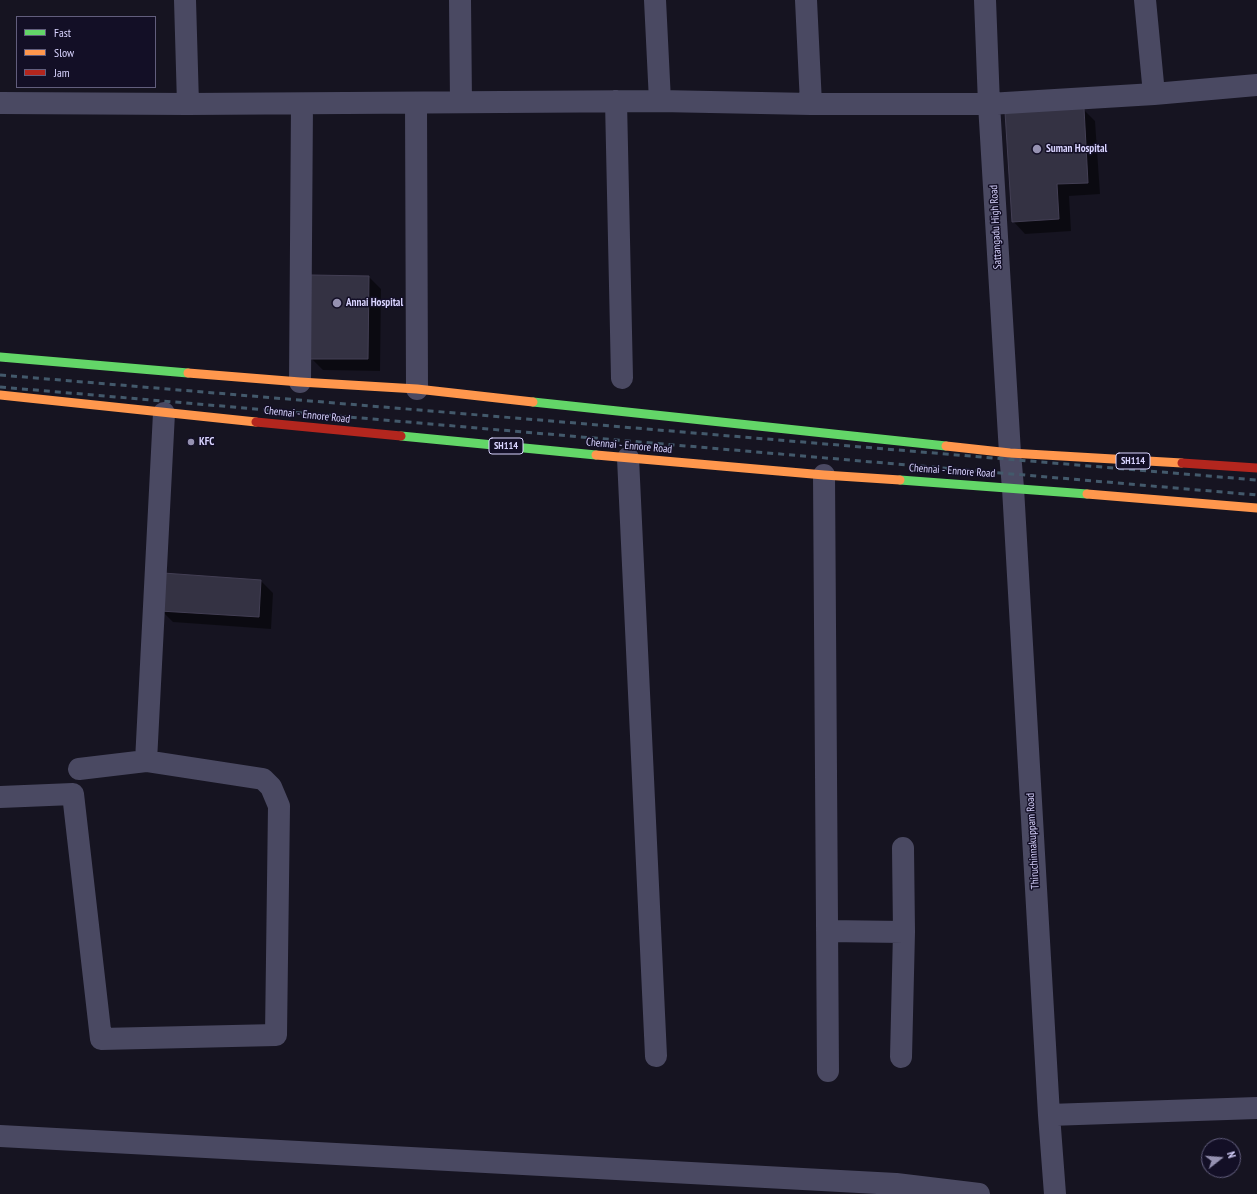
<!DOCTYPE html>
<html>
<head>
<meta charset="utf-8">
<style>
	body { margin:0 }
	#map { position:relative; width:1257px; height:1194px; overflow:hidden; background:#161421; font-family:"PT Sans Narrow",sans-serif }
	canvas { display:block }
	.legend { position:absolute; left:16px; top:16px; width:140px; height:72px; box-sizing:border-box; background:#130f26; border:1px solid #625e7d; margin:0; padding:5px 7px; list-style:none; font-size:12px; color:#d9d4ff }
	.legend li { display:flex; align-items:center; gap:8px; height:20px }
	.legend b { width:20px; border:1px solid #625e7d }
	.north { position:absolute; left:1201px; top:1138px; width:40px; height:40px; box-sizing:border-box; background:#130f26; border:1px solid #625e7d; border-radius:50%; rotate:73deg; font-size:11px; font-weight:700; line-height:16px; text-align:center; color:#d9d4ff }
	.north::after { content:''; display:block; margin:auto; width:14px; height:18px; background:#9591b1; clip-path:polygon(50% 0,100% 100%,50% 72%,0 100%) }
</style>
</head>
<body>
<div id="map">
<canvas width="1257" height="1194"></canvas>
<ul class="legend">
<li><b style="height:5px;background:#63d668"></b>Fast</li>
<li><b style="height:5px;background:#ff974d"></b>Slow</li>
<li><b style="height:5px;background:#b3261e"></b>Jam</li>
</ul>
<div class="north">N</div>
</div>
<script>
const c = document.querySelector('canvas').getContext('2d');
c.lineJoin = 'round';
function fill(path, color) { c.fillStyle = color; c.fill(path, 'evenodd'); }
const shape = rows => new Path2D(rows.map(r => 'M' + r).join(''));
function stroke(path, color, width, dash) { c.strokeStyle = color; c.lineWidth = width; c.lineCap = dash ? 'butt' : 'round'; c.setLineDash(dash || []); c.stroke(path); }
function label(font, color, halo, rows, align = 'center') {
  c.font = font + ' "PT Sans Narrow",sans-serif'; c.lineWidth = 3; c.setLineDash([]); c.textBaseline = 'middle'; c.strokeStyle = halo; c.fillStyle = color; for (const [text, x, y, turn = 0] of rows) {
    c.save(); c.translate(x, y); c.rotate((+turn || 0) * Math.PI / 180); c.textAlign = isNaN(turn) ? turn : align; if (halo) c.strokeText(text, 0, 0); c.fillText(text, 0, 0); c.restore();
  }
}
const shadow = shape([
	[1083,109,1095,121,1100,194,1069,196,1071,231,1025,234,1013,221],
	[369,277,381,289,380,371,323,370,311,358],
	[261,581,273,593,271,629,173,622,161,610]
]);
const building = shape([
	[1084,108,1088,183,1057,184,1059,219,1012,222,1005,112,1084,108],
	[311,275,369,276,368,359,310,359,311,275],
	[163,573,261,580,259,617,160,611,163,573]
]);
const street = shape([
	[185,0,188,104],
	[460,0,461,102],
	[655,0,660,101],
	[806,0,811,104],
	[985,0,989,104,1010,453,1013,488,1049,1115,1055,1194],
	[1145,0,1154,94],
	[616,101,622,378],
	[0,103,188,104,660,101,811,104,989,104,1154,94,1257,85],
	[416,103,417,389],
	[300,382,302,104],
	[628,458,656,1056],
	[824,475,828,1071],
	[146,761,164,413],
	[0,797,73,794,101,1039,276,1035,279,806,271,787,263,779,146,761,79,769],
	[827,931,904,932,903,848],
	[901,1057,904,932],
	[1049,1115,1257,1108],
	[0,1136,896,1184,979,1194]
]);
const fast = shape([
	[0,357,188,373],
	[533,402,946,446],
	[401,436,596,455],
	[900,480,1087,494]
]);
const slow = shape([
	[188,373,300,382,417,389,533,402],
	[0,395,256,422],
	[946,446,1010,453,1182,463],
	[596,455,824,475,900,480],
	[1087,494,1257,508]
]);
const jam = shape([
	[256,422,401,436],
	[1182,463,1257,468]
]);
const rail = shape([
	[0,375,1257,480],
	[0,387,1257,495]
]);
const markers = [
	[1037,149,5,"#9591b1"],
	[337,303,5,"#9591b1"],
	[191,442,4,"#9591b1"]
];
const shields = [
	[506,446,34],
	[1133,461,34]
];
const shieldNames = [
	["SH114",506,446],
	["SH114",1133,461]
];
const poiNames = [
	["Suman Hospital",1046,149],
	["Annai Hospital",346,303],
	["KFC",199,442]
];
const streetNames = [
	["Sattangadu High Road",996,227,-93],
	["Chennai - Ennore Road",307,415,6],
	["Chennai - Ennore Road",629,446,5],
	["Chennai - Ennore Road",952,471,4],
	["Thiruchinnakuppam Road",1033,841,-93]
];
fill(shadow, '#0007');
fill(building, '#343243');
stroke(building, '#433f54', 1);
stroke(street, '#4a4962', 22);
stroke(fast, '#63d668', 9);
stroke(slow, '#ff974d', 9);
stroke(jam, '#b3261e', 9);
stroke(rail, '#43596b', 3, [6, 5]);
for (const [x, y, r, color] of markers) { const dot = new Path2D(); dot.arc(x, y, r, 0, 2 * Math.PI); c.fillStyle = color; c.fill(dot); stroke(dot, '#130f26', 1.5); }
for (const [x, y, w] of shields) { const box = new Path2D(); box.roundRect(x - w / 2, y - 8, w, 16, 3); c.fillStyle = '#130f26'; c.fill(box); stroke(box, '#d9d4ff', 1); }
label('bold 10px', '#d9d4ff', null, shieldNames);
label('bold 11px', '#d9d4ff', '#130f26', poiNames, 'left');
label('11px', '#d9d4ff', '#130f26', streetNames);
</script>
</body>
</html>
